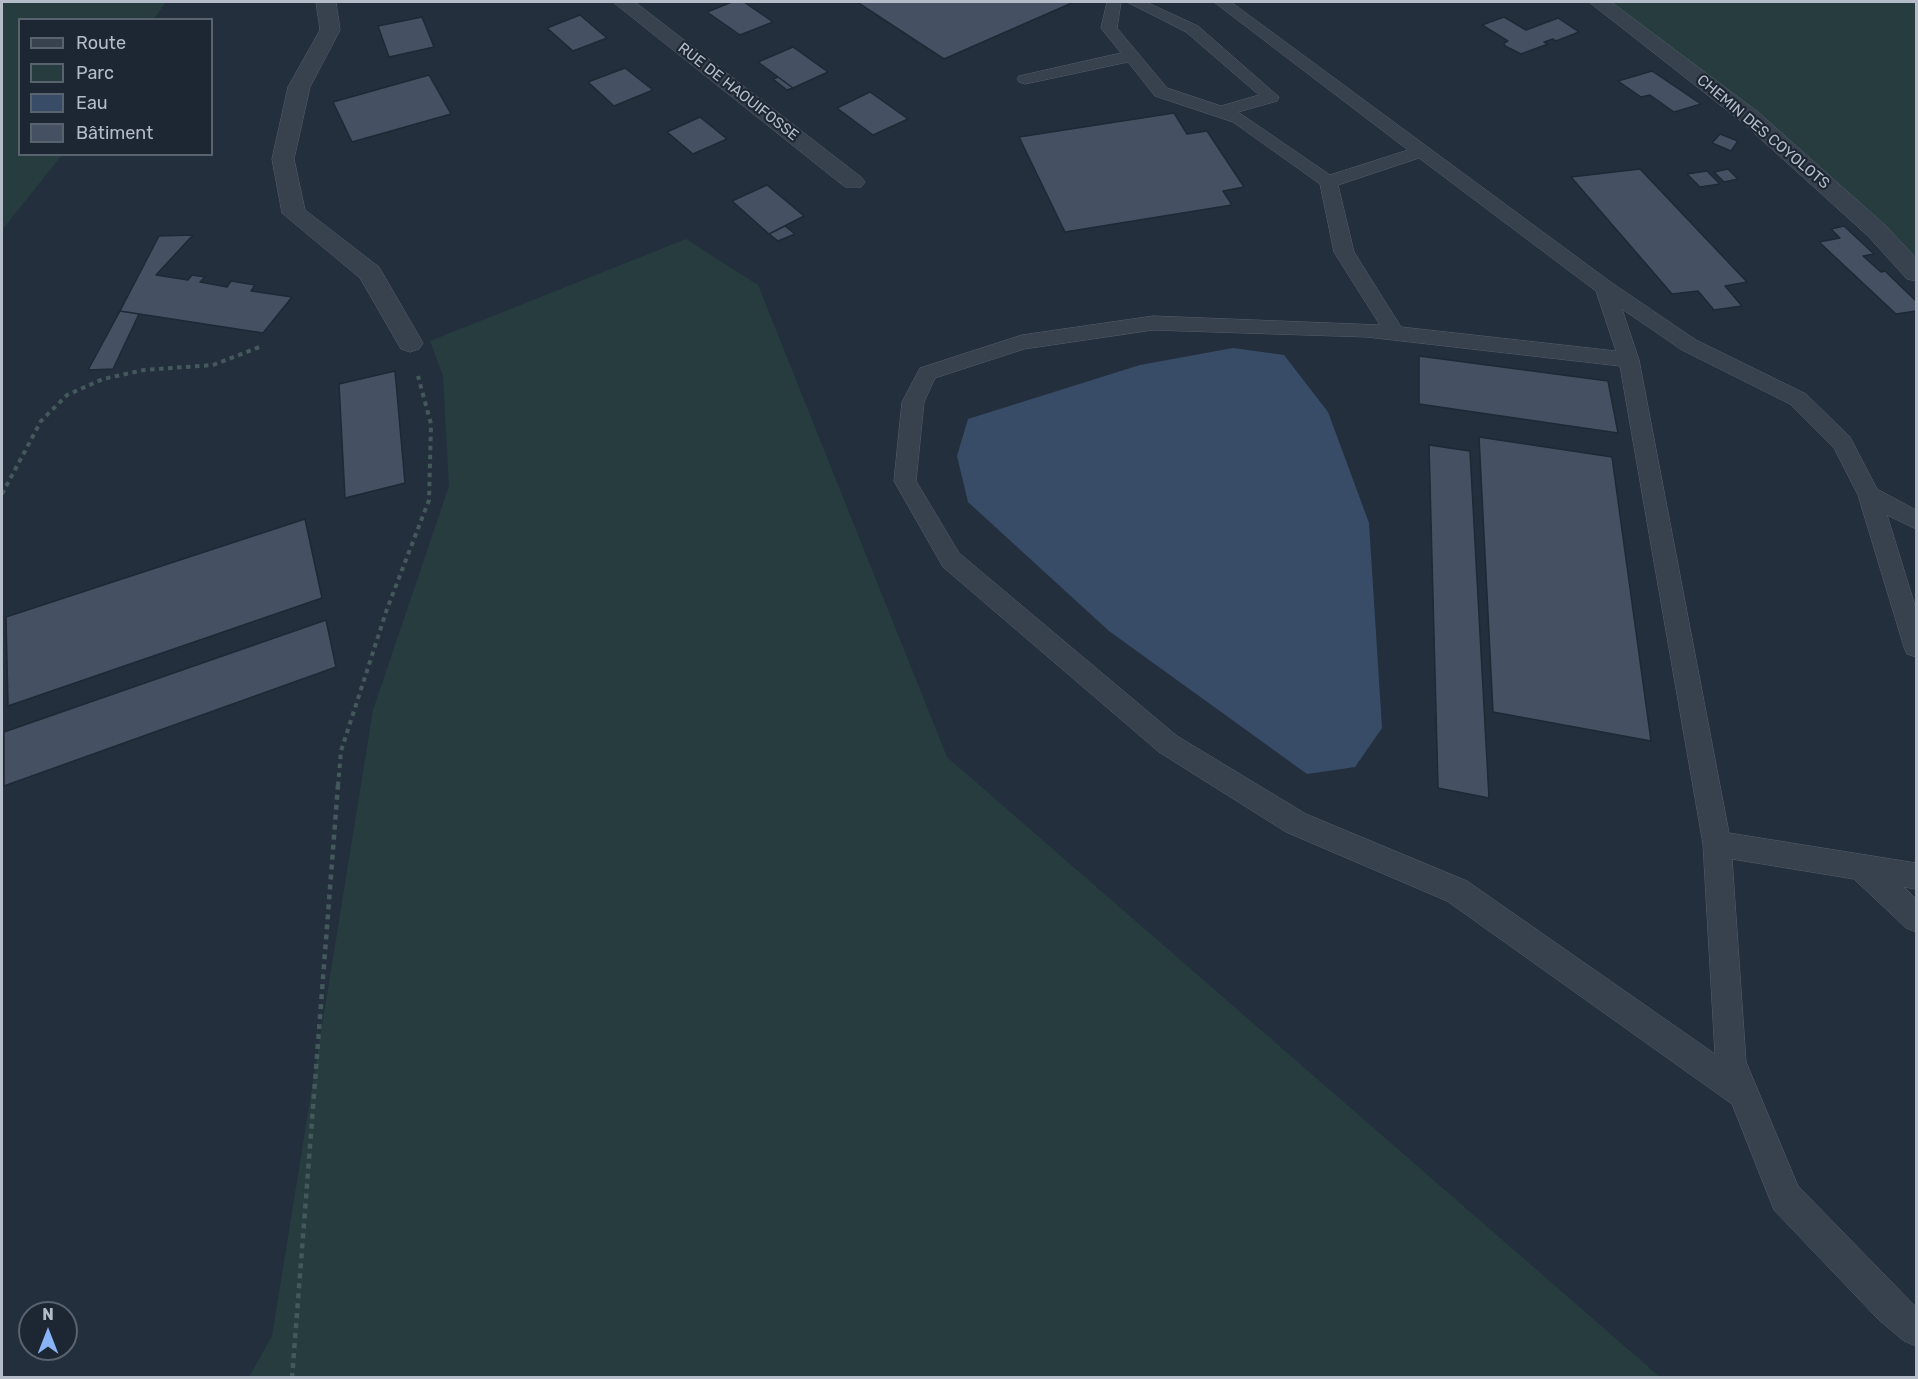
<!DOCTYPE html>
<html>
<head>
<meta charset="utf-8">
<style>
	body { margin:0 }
	#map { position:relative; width:1918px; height:1379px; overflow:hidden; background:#242f3e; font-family:Rubik,sans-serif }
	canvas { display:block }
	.frame { position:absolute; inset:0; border:3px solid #b4bcc9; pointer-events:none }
	.legend { position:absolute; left:18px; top:18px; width:195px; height:138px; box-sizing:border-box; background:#1d2633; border:2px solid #59626f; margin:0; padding:8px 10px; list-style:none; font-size:18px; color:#b4bcc9 }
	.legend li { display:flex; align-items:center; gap:12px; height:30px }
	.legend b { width:30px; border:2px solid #59626f }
	.north { position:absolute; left:18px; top:1301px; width:60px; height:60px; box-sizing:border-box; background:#1d2633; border:2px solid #59626f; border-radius:50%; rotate:0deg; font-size:16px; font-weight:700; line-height:24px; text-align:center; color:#b4bcc9 }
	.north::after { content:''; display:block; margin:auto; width:21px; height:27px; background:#8ab4f8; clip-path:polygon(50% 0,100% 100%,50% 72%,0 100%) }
</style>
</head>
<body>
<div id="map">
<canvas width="1918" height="1379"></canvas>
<div class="frame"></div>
<ul class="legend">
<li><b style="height:8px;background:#38414e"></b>Route</li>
<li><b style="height:16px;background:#263c3f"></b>Parc</li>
<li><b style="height:16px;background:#394c67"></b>Eau</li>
<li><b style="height:16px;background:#455162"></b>Bâtiment</li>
</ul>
<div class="north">N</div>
</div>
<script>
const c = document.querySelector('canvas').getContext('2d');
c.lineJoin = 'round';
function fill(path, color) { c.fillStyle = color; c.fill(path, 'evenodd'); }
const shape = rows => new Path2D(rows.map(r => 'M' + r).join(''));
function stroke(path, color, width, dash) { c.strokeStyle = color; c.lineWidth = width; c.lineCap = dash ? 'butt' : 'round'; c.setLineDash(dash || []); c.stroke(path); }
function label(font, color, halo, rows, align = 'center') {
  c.font = font + ' Rubik,sans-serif'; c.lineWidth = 4.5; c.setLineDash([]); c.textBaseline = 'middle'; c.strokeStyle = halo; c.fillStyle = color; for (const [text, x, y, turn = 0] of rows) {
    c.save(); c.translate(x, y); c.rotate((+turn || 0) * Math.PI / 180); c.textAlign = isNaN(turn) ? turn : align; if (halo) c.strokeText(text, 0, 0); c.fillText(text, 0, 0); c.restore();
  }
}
const green = shape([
	[2,2,166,2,154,19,20,20,20,154,62,155,2,230],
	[1607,2,1916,2,1916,271,1877,231,1750,117],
	[686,239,758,285,947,757,1660,1377,249,1377,272,1336,373,710,449,486,443,376,430,341]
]);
const water = shape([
	[1233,348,1284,355,1328,412,1369,523,1382,728,1355,767,1307,774,1109,631,968,502,957,456,968,419,1140,365]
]);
const building = shape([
	[732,2,744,2,773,22,740,35,707,12,732,2],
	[857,2,1074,2,944,59,857,2],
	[580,15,607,38,573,51,547,28,580,15],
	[422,17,434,47,389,57,378,26,422,17],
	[1504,17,1526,30,1558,18,1579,32,1556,41,1553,39,1544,42,1548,44,1521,54,1505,46,1504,43,1508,41,1482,25,1504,17],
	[793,47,828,72,793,88,758,62,793,47],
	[625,68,653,90,614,106,588,82,625,68],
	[1652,71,1701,104,1674,112,1650,95,1641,97,1618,81,1652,71],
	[429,75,451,114,352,142,333,102,429,75],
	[778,77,793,88,787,90,773,79,778,77],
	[870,92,908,119,873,135,837,108,870,92],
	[1174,113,1187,134,1207,131,1244,187,1223,191,1232,205,1065,232,1019,137,1174,113],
	[700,117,727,139,693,154,667,132,700,117],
	[1720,134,1738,141,1731,151,1712,143,1720,134],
	[1640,169,1747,282,1725,286,1742,306,1714,310,1698,291,1672,294,1571,177,1640,169],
	[1728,169,1738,179,1724,182,1714,172,1728,169],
	[1707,171,1720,184,1700,187,1687,174,1707,171],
	[767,185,804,216,769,234,732,201,767,185],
	[785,226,795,234,778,241,769,234,785,226],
	[1844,226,1874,254,1863,256,1881,272,1885,271,1916,301,1916,311,1896,314,1819,242,1840,238,1831,229,1844,226],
	[193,235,156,275,188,280,192,275,205,277,200,282,227,287,231,281,255,285,251,291,292,297,263,333,120,311,159,236,193,235],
	[120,311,139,314,113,369,88,370,120,311],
	[1419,356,1608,381,1618,433,1419,404,1419,356],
	[395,371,405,483,345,498,339,384,395,371],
	[1479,437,1612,457,1651,741,1493,712,1479,437],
	[1429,445,1470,451,1489,798,1438,788,1429,445],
	[305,519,322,598,8,706,6,617,305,519],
	[326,620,336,667,4,786,4,732,326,620]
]);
const pathFar1 = shape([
	[2,494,41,421,67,395,103,379,144,370,213,365,262,346],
	[338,786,341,751,387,609,429,500,431,424,418,376]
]);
const path = shape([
	[292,1378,338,785]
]);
const lane = shape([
	[1107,2,1121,2,1117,28,1167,88,1221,106,1259,95,1186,32,1127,2,1146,2,1198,26,1279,97,1277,101,1238,112,1330,175,1408,150,1214,2,1231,2,1612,283,1696,340,1806,394,1850,437,1877,489,1916,510,1916,529,1887,515,1916,609,1916,657,1907,654,1904,647,1858,495,1834,448,1790,404,1682,350,1622,309,1639,360,1729,833,1916,863,1916,889,1904,887,1916,899,1916,932,1906,928,1854,879,1732,859,1746,1062,1798,1186,1916,1307,1916,1346,1904,1341,1879,1320,1774,1210,1732,1104,1447,901,1286,832,1159,752,943,567,894,481,902,402,920,368,1022,335,1153,316,1380,325,1334,252,1320,184,1233,122,1155,96,1128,62,1025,84,1019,82,1017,79,1019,76,1121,53,1101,28,1107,2],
	[1419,158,1596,291,1616,351,1401,327,1354,252,1338,185,1419,158],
	[1153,330,1367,337,1620,366,1703,844,1715,1054,1467,881,1306,814,1177,736,959,553,916,481,924,402,935,378,1024,349,1153,330]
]);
const street = shape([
	[316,2,336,2,340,30,310,87,294,159,305,210,379,267,423,343,419,349,410,352,401,349,360,278,282,213,272,159,288,87,320,30,316,2],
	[613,2,635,2,861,177,865,182,861,187,845,187,613,2],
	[1589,2,1611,2,1758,112,1886,226,1916,258,1916,281,1907,279,1868,236,1742,122,1589,2]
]);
const farStreetnames = [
	["RUE DE HAOUIFOSSE",738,92,38],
	["CHEMIN DES COYOLOTS",1763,132,40]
];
fill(green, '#263c3f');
fill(water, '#394c67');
fill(building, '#455162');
stroke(building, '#1f2835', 1.5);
stroke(lane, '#565f6c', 1);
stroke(street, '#565f6c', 1);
stroke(pathFar1, '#44595c', 4, [4.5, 4.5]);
stroke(path, '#44595c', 4.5, [5, 5]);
fill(lane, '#38414e');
fill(street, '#38414e');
label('15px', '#b4bcc9', '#1d2633', farStreetnames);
</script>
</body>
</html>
